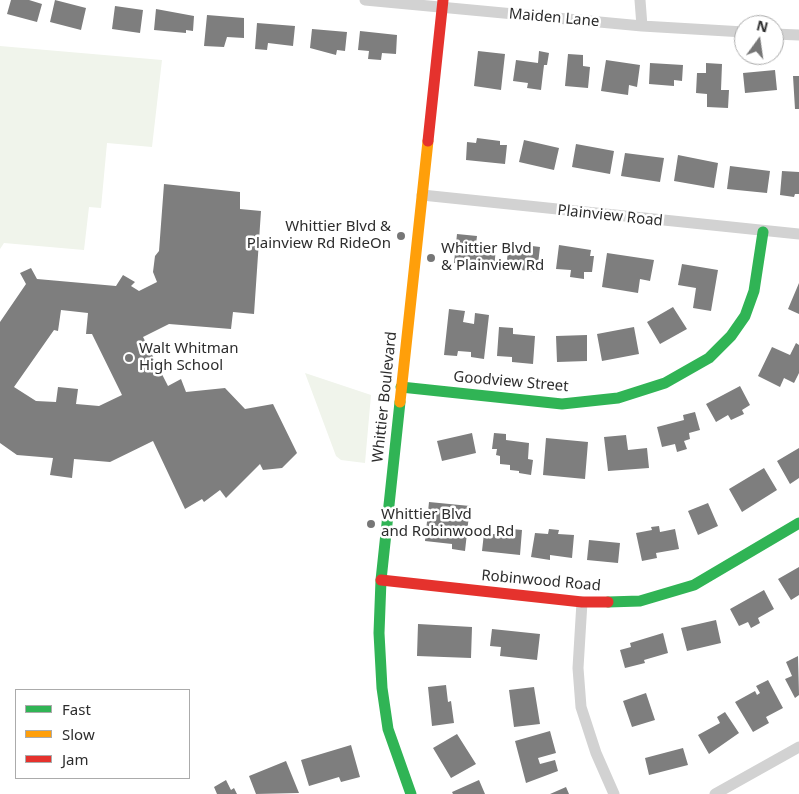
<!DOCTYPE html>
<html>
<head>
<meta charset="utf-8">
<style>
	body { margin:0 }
	#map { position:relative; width:799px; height:794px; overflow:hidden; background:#fff; font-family:"Noto Sans",sans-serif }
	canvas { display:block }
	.legend { position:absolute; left:15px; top:689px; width:175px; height:90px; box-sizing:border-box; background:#fff; border:1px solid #ababab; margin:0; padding:6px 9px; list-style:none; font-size:15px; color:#2d2d2d }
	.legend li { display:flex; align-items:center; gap:10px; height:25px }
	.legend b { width:25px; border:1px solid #ababab }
	.north { position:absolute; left:734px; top:15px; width:50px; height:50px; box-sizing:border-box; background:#fff; border:1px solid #ababab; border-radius:50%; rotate:14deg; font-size:14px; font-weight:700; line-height:20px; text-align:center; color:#2d2d2d }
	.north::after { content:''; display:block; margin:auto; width:18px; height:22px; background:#767676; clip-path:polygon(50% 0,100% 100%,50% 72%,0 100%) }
</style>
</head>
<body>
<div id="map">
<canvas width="799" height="794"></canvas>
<ul class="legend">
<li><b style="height:6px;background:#30b455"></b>Fast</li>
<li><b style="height:6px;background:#ff9f0a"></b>Slow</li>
<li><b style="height:6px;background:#e5322d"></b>Jam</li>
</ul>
<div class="north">N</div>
</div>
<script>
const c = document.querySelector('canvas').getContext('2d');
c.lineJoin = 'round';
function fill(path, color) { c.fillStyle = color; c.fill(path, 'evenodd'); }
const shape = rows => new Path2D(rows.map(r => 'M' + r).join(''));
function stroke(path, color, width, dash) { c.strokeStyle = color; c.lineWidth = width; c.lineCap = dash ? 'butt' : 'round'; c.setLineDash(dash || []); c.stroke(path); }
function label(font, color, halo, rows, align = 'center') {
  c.font = font + ' "Noto Sans",sans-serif'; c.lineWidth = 5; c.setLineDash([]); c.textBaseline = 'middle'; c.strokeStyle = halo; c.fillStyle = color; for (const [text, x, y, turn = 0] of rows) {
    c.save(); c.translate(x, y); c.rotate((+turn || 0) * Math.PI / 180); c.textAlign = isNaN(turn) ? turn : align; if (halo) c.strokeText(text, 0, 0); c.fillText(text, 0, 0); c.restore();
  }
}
const green = shape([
	[0,46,162,60,152,147,107,143,101,208,89,207,84,250,4,243,0,249],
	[305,373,371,395,365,463,341,460,336,456]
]);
const building = shape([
	[11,0,29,0,42,4,37,22,7,14],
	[55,0,86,8,81,30,50,22],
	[115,6,143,10,140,33,112,29],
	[156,9,194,16,193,31,186,30,186,33,154,30],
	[207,15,244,18,244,38,227,37,224,47,204,46],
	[257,23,295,26,293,46,268,43,267,50,255,49],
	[312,29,347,32,345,51,337,50,336,55,310,48],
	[360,31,397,35,396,54,382,53,381,60,368,59,369,51,358,50],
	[478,51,505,54,501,90,474,86],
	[539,51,549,53,547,65,544,65,541,90,527,88,528,83,513,81,516,60,538,63],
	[568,54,583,55,583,66,590,67,588,88,565,86],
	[606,60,640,65,637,87,629,85,628,95,601,91],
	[650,63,683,65,682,81,674,80,674,86,649,84],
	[706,63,722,64,721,90,729,90,728,108,707,107,707,94,696,93,697,73,706,73],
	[775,70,777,90,745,93,743,73],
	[793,76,799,76,799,109,795,109],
	[477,138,500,141,500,145,507,145,505,164,466,160,467,142,476,143],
	[524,140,559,148,554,170,519,162],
	[576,144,614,151,610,174,572,167],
	[625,153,664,158,660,182,621,176],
	[678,155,718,163,714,188,674,181],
	[730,166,770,171,767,193,727,189],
	[782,171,799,172,799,194,795,194,794,197,780,195],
	[164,184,240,192,240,209,261,211,254,314,233,312,231,329,169,324,143,337,168,386,181,379,186,392,225,388,245,409,273,404,297,453,282,468,263,470,260,464,226,498,220,490,204,502,202,499,185,509,153,441,110,462,74,459,72,478,50,475,53,458,17,455,0,443,0,322,26,284,20,273,31,268,37,279,116,286,123,275,135,282,131,286,139,291,157,282,153,272,155,256,159,251],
	[61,310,88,313,86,334,92,334,122,395,99,406,76,404,78,389,58,387,56,402,36,401,14,387,54,330,58,331],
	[457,234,477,236,476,244,496,246,494,271,465,269,466,264,454,263],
	[509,243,540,247,537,272,506,268],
	[559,245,591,250,590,256,594,256,592,272,584,272,584,279,570,277,571,270,556,269],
	[607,253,654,260,650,281,640,279,638,293,602,287],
	[682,264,718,270,711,311,693,308,696,288,678,285],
	[799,283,799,314,788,309],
	[673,307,687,329,660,344,647,322],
	[449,309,465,311,463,322,474,324,475,313,489,315,484,359,471,357,471,352,458,351,457,356,444,355],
	[499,327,513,328,513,334,535,336,533,364,512,362,512,357,497,356],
	[634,327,639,354,602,361,597,334],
	[587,335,587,361,557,362,556,336],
	[796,343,799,345,799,373,794,383,784,378,780,387,758,376,772,347,790,355],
	[740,386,750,405,742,410,744,414,731,420,728,415,716,422,706,404],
	[695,412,700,430,689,433,690,439,684,441,687,449,677,452,675,444,662,447,657,427,684,420,683,415],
	[472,433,476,453,442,461,437,441],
	[494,433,506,434,506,440,529,443,528,459,533,460,531,475,519,473,519,471,510,470,510,465,500,464,500,456,496,455,497,449,492,449],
	[626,435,628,450,647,448,649,468,608,471,604,437],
	[546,438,588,442,585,479,543,475],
	[799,448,799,478,790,484,777,461],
	[764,468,777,490,742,512,729,489],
	[429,502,470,506,465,551,452,549,452,544,425,541],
	[708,503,718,526,698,535,688,511],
	[659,526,660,532,675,529,679,549,656,553,657,558,642,561,636,533,652,530,651,527],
	[512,529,522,530,520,555,482,551,484,533,511,536],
	[549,529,559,530,558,534,574,535,572,558,550,555,550,560,531,557,535,533,548,534],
	[589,540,620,543,618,563,587,560],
	[799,567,799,595,791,600,778,579],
	[764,590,774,609,758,618,760,623,751,628,748,622,739,626,730,609],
	[716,620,721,643,687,651,681,628],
	[418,624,472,627,471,658,417,656],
	[492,629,540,634,537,660,500,656,501,647,490,646],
	[663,633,668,653,644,660,645,663,625,668,620,650,631,647,630,643],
	[798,656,799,695,795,698,785,679,792,676,786,662],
	[768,680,783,708,766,717,769,723,753,732,735,702,755,691,757,695,760,693,756,686],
	[446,685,448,702,451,701,454,723,432,726,428,687],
	[534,687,540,724,514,727,509,690],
	[646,693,655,720,632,727,623,701],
	[725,712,739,733,709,754,698,735,720,723,717,717],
	[550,731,556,753,538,758,540,764,555,760,558,771,526,783,515,741],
	[457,734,476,764,451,778,433,748],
	[351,745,360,777,341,782,339,777,309,786,301,760],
	[683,748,688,765,649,775,645,758],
	[286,761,299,793,256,794,249,776],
	[226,780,231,790,234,788,237,794,217,794,214,787],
	[479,780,485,794,453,794,452,792],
	[566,787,569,794,550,794]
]);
const street = shape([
	[365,0,642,26,744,32],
	[640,0,642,26],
	[774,34,799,35],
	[422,195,799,234],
	[582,602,578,668,581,707,596,753,614,794],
	[715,794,799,747]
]);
const fast = shape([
	[401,387,562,404,618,398,665,383,709,358,731,336,745,316,754,291,763,232],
	[400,402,381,580,379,633,382,688,388,729,411,794],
	[608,602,640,601,694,585,799,523]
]);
const slow = shape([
	[400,402,428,141]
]);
const jam = shape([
	[428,141,443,0],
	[381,580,582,602,608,602]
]);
const markers = [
	[401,236,5,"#767676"],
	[431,258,5,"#767676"],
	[129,358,5,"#767676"],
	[371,524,5,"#767676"]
];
const streetNames = [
	["Maiden Lane",554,18,5],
	["Plainview Road",610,216,6],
	["Goodview Street",511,382,5],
	["Whittier Boulevard",385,397,-84],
	["Robinwood Road",541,581,5]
];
const poiNames = [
	["Whittier Blvd &",391,227,"right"],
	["Plainview Rd RideOn",391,244,"right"],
	["Whittier Blvd",441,249],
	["& Plainview Rd",441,266],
	["Walt Whitman",139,349],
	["High School",139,366],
	["Whittier Blvd",381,515],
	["and Robinwood Rd",381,532]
];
fill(green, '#f0f4eb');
fill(building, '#7e7e7e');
stroke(street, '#d2d2d2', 11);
stroke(fast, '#30b455', 11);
stroke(slow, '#ff9f0a', 11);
stroke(jam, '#e5322d', 11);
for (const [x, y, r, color] of markers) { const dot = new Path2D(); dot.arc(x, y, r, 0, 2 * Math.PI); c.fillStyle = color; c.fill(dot); stroke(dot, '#fff', 2); }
label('15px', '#2d2d2d', '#fff', streetNames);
label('15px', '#2d2d2d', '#fff', poiNames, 'left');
</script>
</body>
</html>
